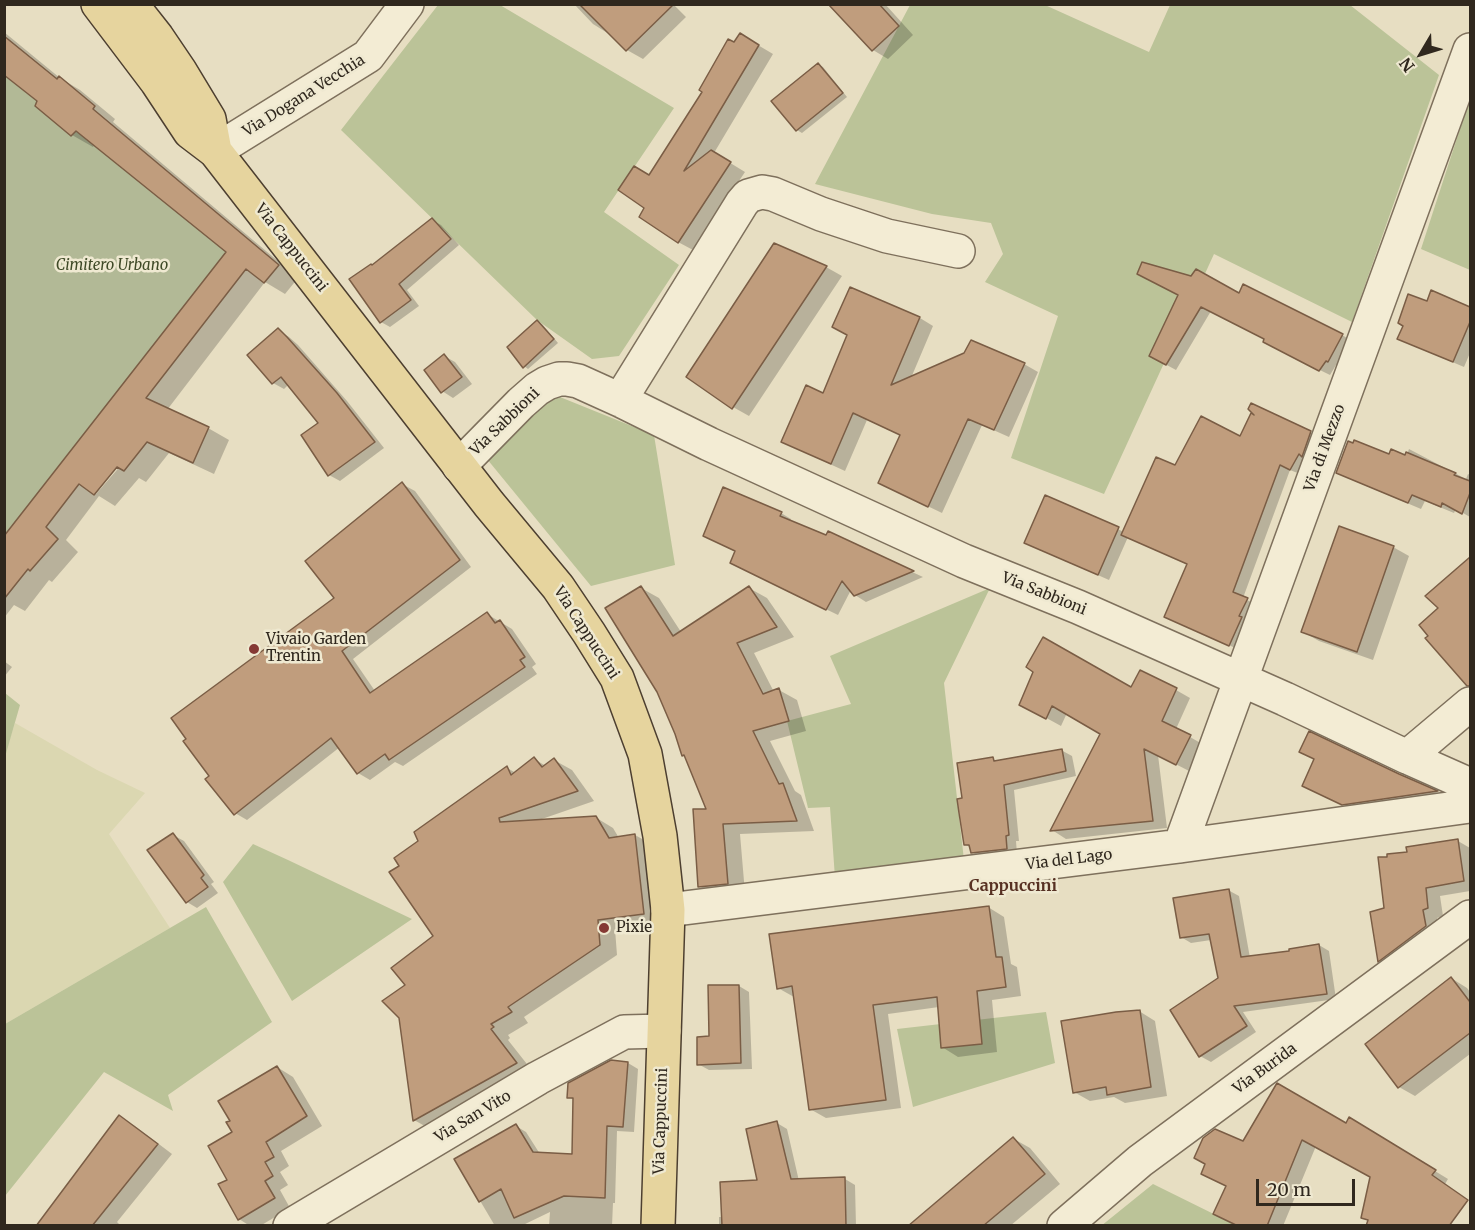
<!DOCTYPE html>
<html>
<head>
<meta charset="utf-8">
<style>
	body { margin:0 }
	#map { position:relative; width:1475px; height:1230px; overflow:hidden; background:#e7dec2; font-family:Merriweather,serif }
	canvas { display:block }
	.frame { position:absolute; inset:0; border:6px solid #30281e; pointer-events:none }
	.north { position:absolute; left:1391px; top:24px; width:60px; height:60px; -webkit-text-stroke:4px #efe9d1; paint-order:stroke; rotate:232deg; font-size:16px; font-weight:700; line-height:24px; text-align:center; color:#30281e }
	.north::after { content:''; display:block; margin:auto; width:21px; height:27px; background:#30281e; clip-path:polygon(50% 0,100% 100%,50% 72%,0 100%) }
	.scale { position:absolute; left:1256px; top:1179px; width:99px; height:27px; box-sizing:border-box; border:3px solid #30281e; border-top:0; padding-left:8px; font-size:18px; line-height:21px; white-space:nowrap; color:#30281e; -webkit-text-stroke:4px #efe9d1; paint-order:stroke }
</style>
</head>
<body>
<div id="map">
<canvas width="1475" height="1230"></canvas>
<div class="frame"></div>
<div class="north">N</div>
<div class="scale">20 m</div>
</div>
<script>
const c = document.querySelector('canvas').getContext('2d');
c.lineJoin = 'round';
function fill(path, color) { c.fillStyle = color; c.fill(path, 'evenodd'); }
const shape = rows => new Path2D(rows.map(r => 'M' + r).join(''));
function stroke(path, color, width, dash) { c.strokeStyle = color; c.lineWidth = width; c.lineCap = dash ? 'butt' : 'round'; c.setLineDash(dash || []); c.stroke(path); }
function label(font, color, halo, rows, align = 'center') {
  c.font = font + ' Merriweather,serif'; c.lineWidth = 5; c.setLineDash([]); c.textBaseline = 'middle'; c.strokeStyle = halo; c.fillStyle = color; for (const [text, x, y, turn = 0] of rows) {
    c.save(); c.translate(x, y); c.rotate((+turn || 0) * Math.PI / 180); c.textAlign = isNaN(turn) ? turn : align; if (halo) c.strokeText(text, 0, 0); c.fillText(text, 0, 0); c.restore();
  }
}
const farmland = shape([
	[15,723,97,770,145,793,109,834,170,928,5,1024,4,757]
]);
const green = shape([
	[438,5,500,5,674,108,604,212,679,265,619,356,592,359,537,320,341,130],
	[910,5,1045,5,1149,52,1170,5,1350,5,1439,75,1352,322,1214,254,1104,494,1011,458,1058,316,985,282,1003,254,991,223,932,214,815,184],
	[1470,98,1470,270,1421,249],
	[555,395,654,435,675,565,591,586,487,459],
	[990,588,944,683,964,860,835,878,830,807,808,808,787,721,851,704,830,656],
	[5,693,20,705,5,757],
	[253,844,288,860,412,919,292,1001,223,882],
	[206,907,272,1022,168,1095,173,1111,104,1072,5,1196,5,1024],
	[1046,1012,1055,1063,913,1107,897,1029],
	[1153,1184,1236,1225,1101,1226]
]);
const cemetery = shape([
	[5,36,56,78,59,76,95,106,93,109,244,236,140,405,140,437,146,443,124,471,117,468,94,495,79,484,46,527,59,539,30,571,28,569,5,599]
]);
const shadow = shape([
	[574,4,673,4,686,17,643,59,627,50,609,34,593,24],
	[830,4,885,4,913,35,888,59,873,50],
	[4,32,60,78,80,90,115,119,113,122,298,278,285,294,265,282,167,410,208,428,229,440,214,474,169,453,146,482,139,478,115,506,99,496,66,540,78,552,52,582,49,580,25,611,14,605,4,618,4,539,228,252,95,144,93,147,72,135,39,100,4,73],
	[121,461,123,463,96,494,92,494],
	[741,35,773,54,714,153,745,172,693,250,678,242,646,208,650,177],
	[818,64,823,67,847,97,802,133,797,130,773,102],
	[432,220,441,225,459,245,407,290,419,306,390,327,381,322,372,266],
	[826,267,842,276,749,416,733,407],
	[1192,278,1342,335,1352,341,1339,367,1336,365,1330,375,1275,348,1266,339,1211,311,1176,370,1150,356],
	[851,288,920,318,933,326,911,378,1024,364,1038,372,1009,437,982,425,942,513,894,490,902,435,867,420,845,471,797,449,783,441,823,395,848,335],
	[1432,292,1470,308,1470,353,1464,367,1410,344,1399,338,1428,303],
	[537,322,542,324,558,343,528,369,524,366],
	[278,330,289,337,298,345,347,401,384,448,340,481,329,475,320,423,289,384,284,389,273,383],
	[444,356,455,362,472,384,453,398,442,391],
	[1252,405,1320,438,1300,474,1290,470,1243,598,1257,605,1240,650,1176,622,1188,565,1128,537,1109,580,1037,548,1046,496,1124,532,1176,467,1241,438,1260,419],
	[1409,449,1466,479,1468,474,1470,475,1470,517,1456,509,1454,513,1425,501,1421,509,1350,479,1338,472,1390,456,1406,457],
	[402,484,415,491,471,567,353,659,375,691,487,614,512,629,536,664,532,667,537,674,403,766,395,762,370,780,358,773,340,747,247,820,235,813,336,599],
	[781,513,791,519,790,522,827,537,828,533,923,577,866,602,855,595,851,590,838,615,743,569,736,552,704,536],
	[1393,547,1409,556,1373,660,1319,641,1303,632],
	[1458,570,1470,574,1470,684,1465,681,1430,636,1440,608],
	[641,588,659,598,681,632,749,588,767,598,794,637,754,653,774,692,779,690,797,700,806,731,770,741,795,791,801,795,814,831,740,834,745,893,717,897,699,886,708,810,686,757,683,755],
	[4,661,12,667,4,677],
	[1132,689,1176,690,1190,698,1176,729,1204,745,1191,772,1158,755,1167,828,1066,839,1052,830,1102,733,1067,713,1061,726,1021,704],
	[1310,733,1438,793,1444,797,1353,809,1313,791,1316,759],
	[1061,750,1072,756,1076,776,1014,790,1019,841,1016,841,1017,854,983,859,972,852,971,848,965,844,963,799,992,759,998,762],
	[534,759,546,766,554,760,572,770,594,801,539,820,595,817,613,828,619,838,635,835,653,845,661,924,615,929,617,955,524,1017,528,1023,508,1035,510,1038,508,1040,534,1073,432,1130,414,1120,407,986,435,936,401,866,420,841,507,768,516,773],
	[173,835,184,841,214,882,211,884,218,893,197,908,187,902],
	[1458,841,1470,848,1470,891,1440,896,1443,916,1437,918,1441,935,1394,969,1379,961,1386,909,1409,853],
	[1228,890,1239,896,1250,958,1291,952,1319,945,1329,951,1336,999,1243,1012,1256,1032,1211,1062,1200,1056,1219,978,1211,940,1191,943,1181,937],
	[988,907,1004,917,1011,964,1017,967,1021,996,992,1000,997,1052,958,1057,942,1047,939,1007,888,1014,901,1108,826,1118,810,1109,794,997,778,988],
	[1451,978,1467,988,1470,992,1470,1054,1415,1096,1399,1087],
	[739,986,749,992,752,1069,709,1070,698,1064,711,1037],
	[1139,1011,1155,1021,1167,1096,1125,1103,1114,1097,1090,1101,1074,1092],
	[628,1063,638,1069,634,1132,617,1131,615,1203,613,1203,612,1226,549,1226,550,1212,521,1226,495,1226,456,1160,516,1126,526,1132,540,1154,573,1156,574,1100,569,1097],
	[277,1067,293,1077,322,1126,281,1151,289,1166,280,1172,288,1185,280,1190,290,1208,260,1226,250,1226,239,1219,229,1180,234,1133,232,1121],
	[119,1117,135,1126,172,1154,117,1222,121,1226,38,1226],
	[777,1123,787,1129,799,1181,845,1179,855,1185,856,1226,719,1226,719,1217,723,1217,759,1182],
	[1347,1125,1363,1127,1448,1179,1445,1184,1369,1221,1362,1217,1372,1177,1316,1146,1283,1226,1238,1226,1243,1143],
	[1014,1139,1030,1148,1060,1184,1010,1226,910,1226]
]);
const building = shape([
	[579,4,674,4,626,51,579,4],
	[828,4,879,4,899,26,872,51,828,4],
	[740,33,759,45,684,171,711,150,731,162,678,243,639,217,644,208,618,190,634,166,649,175,702,92,699,90,728,39,734,42,740,33],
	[4,36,57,79,59,76,95,106,93,109,279,265,264,283,246,269,146,398,209,427,193,463,147,442,124,471,117,467,94,495,79,484,46,527,58,539,30,571,28,569,4,599,4,536,226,252,76,131,71,136,35,106,37,101,4,75,4,36],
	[818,63,843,93,796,131,771,101,818,63],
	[432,218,451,239,399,284,411,300,380,323,349,279,371,264,372,265,432,218],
	[774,243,827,266,732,409,686,377,774,243],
	[1142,262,1191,276,1196,269,1239,293,1243,284,1343,334,1328,362,1326,361,1319,371,1263,342,1264,339,1201,307,1166,365,1149,356,1178,295,1137,274,1142,262],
	[850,287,920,317,891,385,964,353,971,340,1025,363,994,430,968,419,928,507,878,483,900,435,853,413,831,464,781,442,806,385,823,393,847,335,832,327,850,287],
	[1431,290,1470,307,1470,322,1453,362,1397,339,1403,326,1398,323,1408,294,1427,301,1431,290],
	[537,320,554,339,523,368,507,347,537,320],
	[278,328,287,337,337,393,375,442,328,476,301,435,318,423,281,377,272,384,247,355,278,328],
	[444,354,462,377,441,393,424,370,444,354],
	[1251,403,1311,431,1302,457,1299,454,1290,470,1280,465,1233,592,1248,598,1239,616,1242,617,1229,646,1164,617,1187,564,1121,535,1156,457,1175,465,1201,416,1240,436,1251,413,1254,415,1248,409,1251,403],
	[1354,440,1389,454,1391,449,1405,455,1406,452,1456,473,1454,475,1470,481,1470,493,1462,514,1442,503,1441,507,1412,495,1408,503,1336,473,1348,441,1353,443,1354,440],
	[402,482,460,560,342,651,370,693,487,612,495,623,500,620,525,657,520,660,525,667,389,760,385,754,357,774,331,738,234,815,205,779,209,776,183,741,186,739,171,718,334,598,305,561,402,482],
	[723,487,782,512,780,516,826,535,828,531,914,571,854,596,842,581,826,610,730,563,735,551,703,536,723,487],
	[1045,495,1119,527,1098,575,1024,543,1045,495],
	[1339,526,1394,546,1357,652,1301,632,1339,526],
	[1470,557,1470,686,1467,686,1425,638,1428,636,1419,625,1438,608,1425,596,1470,557],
	[641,586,673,636,749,586,777,627,737,643,763,694,779,688,789,721,753,731,779,784,783,783,797,821,723,824,728,884,698,887,693,809,706,809,684,755,682,756,675,734,657,692,605,608,641,586],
	[1043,637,1131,687,1140,670,1177,688,1162,721,1191,735,1176,765,1144,749,1153,821,1050,831,1100,734,1052,706,1046,719,1019,705,1033,672,1026,667,1043,637],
	[1309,731,1399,774,1438,791,1342,805,1302,786,1314,759,1299,752,1309,731],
	[1062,749,1066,771,1004,785,1009,835,1006,836,1007,849,971,853,969,845,964,845,959,813,957,799,962,798,957,763,993,757,994,761,1062,749],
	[534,757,542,767,554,758,578,791,499,818,500,822,596,816,609,838,635,834,644,914,598,920,600,945,508,1007,512,1012,491,1024,494,1027,491,1029,517,1063,413,1121,399,1018,382,1001,405,985,391,968,433,936,389,872,399,866,394,858,418,841,414,832,507,766,511,775,534,757],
	[173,833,204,875,201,878,208,887,186,903,147,850,173,833],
	[1458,839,1464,881,1426,888,1428,908,1423,910,1426,926,1378,962,1370,912,1384,908,1378,857,1387,857,1387,854,1407,852,1406,847,1458,839],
	[1229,889,1241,957,1289,951,1289,949,1319,944,1327,994,1234,1006,1247,1026,1199,1057,1170,1010,1218,978,1209,934,1180,938,1173,898,1229,889],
	[989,906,996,957,1002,957,1006,987,977,991,982,1044,941,1048,937,997,873,1005,886,1100,809,1110,792,986,777,989,769,934,989,906],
	[1451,977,1470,1002,1470,1033,1398,1088,1365,1044,1451,977],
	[708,985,739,985,741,1063,697,1065,697,1037,709,1036,708,985],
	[1140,1010,1151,1087,1107,1095,1106,1087,1073,1093,1061,1021,1116,1012,1140,1010],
	[611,1060,628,1062,623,1127,607,1126,605,1198,564,1196,514,1218,501,1189,479,1202,454,1159,516,1124,533,1152,572,1154,573,1098,567,1098,568,1083,611,1060],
	[277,1066,307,1116,266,1142,274,1157,265,1162,273,1176,265,1181,275,1198,238,1220,218,1184,227,1180,208,1146,232,1132,226,1122,230,1121,218,1101,277,1066],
	[1277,1083,1346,1123,1349,1117,1436,1170,1432,1175,1468,1200,1449,1226,1366,1226,1368,1220,1361,1218,1370,1177,1302,1140,1267,1226,1238,1226,1213,1214,1226,1186,1201,1174,1205,1164,1194,1158,1203,1138,1215,1129,1243,1141,1277,1083],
	[119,1115,158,1144,92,1226,36,1226,119,1115],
	[777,1121,791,1179,845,1177,846,1226,722,1226,720,1182,757,1180,746,1129,777,1121],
	[1013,1137,1045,1174,983,1226,908,1226,1013,1137]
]);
const minor = shape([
	[215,151,368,56,407,4],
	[620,400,742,203,748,196,762,192,773,194,821,214,887,236,958,251],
	[459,466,521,403,537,389,547,383,559,379,567,379,578,381,620,400,709,444,964,561,1078,607,1285,699,1407,757,1470,785],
	[1407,757,1470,704],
	[1180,846,1470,50],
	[668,910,1180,846,1470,806],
	[290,1226,538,1078,624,1032,664,1031],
	[1064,1226,1140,1161,1470,917]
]);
const major = shape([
	[98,4,157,82,190,132,215,151,209,119,180,71,157,37,131,4],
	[215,151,489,504,558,587,589,633,617,678,645,754,660,836,668,910,658,1226]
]);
const markers = [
	[254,649,6,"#853934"],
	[604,928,6,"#853934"]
];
const streetNames = [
	["Via Dogana Vecchia",304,96,-32],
	["Via Cappuccini",291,248,52],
	["Via Sabbioni",505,422,-44],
	["Via di Mezzo",1325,448,-70],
	["Via Sabbioni",1044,594,22],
	["Via Cappuccini",586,633,57],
	["Via del Lago",1069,860,-7],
	["Via Burida",1265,1069,-36],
	["Via San Vito",473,1117,-31],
	["Via Cappuccini",661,1121,-88]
];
const parkNames = [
	["Cimitero Urbano",112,266]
];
const poiNames = [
	["Vivaio Garden",266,640],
	["Trentin",266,657],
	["Pixie",616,928]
];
const neighbourhoodNames = [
	["Cappuccini",1013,886]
];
fill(farmland, '#dbd7b1');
fill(green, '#bbc398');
fill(cemetery, '#b2b996');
fill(shadow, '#0003');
fill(building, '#c09d7d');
stroke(building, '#7a5d45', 1.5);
stroke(minor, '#7e705c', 36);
stroke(major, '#4d3f30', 36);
stroke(minor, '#f3ecd4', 33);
stroke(major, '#e6d49e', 33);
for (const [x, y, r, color] of markers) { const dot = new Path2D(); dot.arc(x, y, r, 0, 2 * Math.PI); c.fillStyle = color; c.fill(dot); stroke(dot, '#efe9d1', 2); }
label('15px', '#30281e', '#efe9d1', streetNames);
label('italic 15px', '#3f4a27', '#efe9d1', parkNames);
label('15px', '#30281e', '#efe9d1', poiNames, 'left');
label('bold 16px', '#573123', '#efe9d1', neighbourhoodNames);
</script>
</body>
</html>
